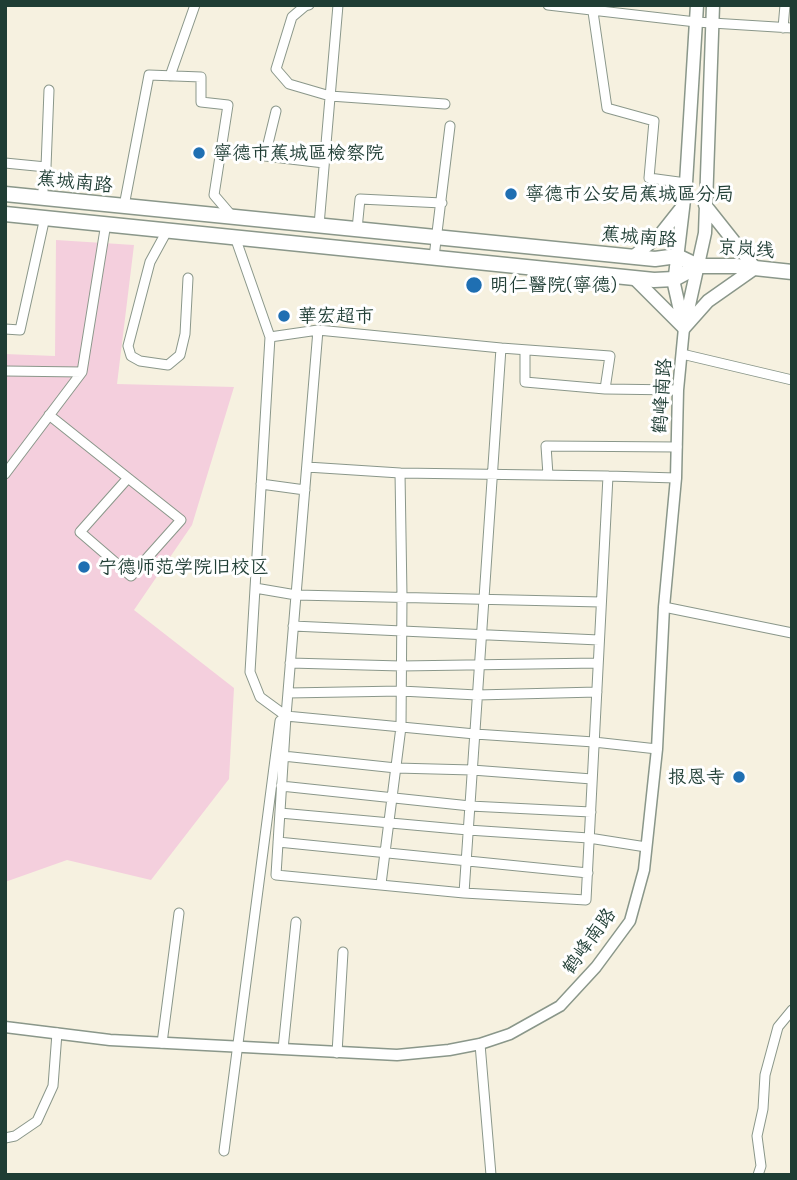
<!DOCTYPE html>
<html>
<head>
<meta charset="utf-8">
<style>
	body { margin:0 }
	#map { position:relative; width:797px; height:1180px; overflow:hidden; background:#f6f1e0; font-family:Mali,sans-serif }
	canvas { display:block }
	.frame { position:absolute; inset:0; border:7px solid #1f3d34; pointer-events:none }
</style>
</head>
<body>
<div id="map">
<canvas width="797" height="1180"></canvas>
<div class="frame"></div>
</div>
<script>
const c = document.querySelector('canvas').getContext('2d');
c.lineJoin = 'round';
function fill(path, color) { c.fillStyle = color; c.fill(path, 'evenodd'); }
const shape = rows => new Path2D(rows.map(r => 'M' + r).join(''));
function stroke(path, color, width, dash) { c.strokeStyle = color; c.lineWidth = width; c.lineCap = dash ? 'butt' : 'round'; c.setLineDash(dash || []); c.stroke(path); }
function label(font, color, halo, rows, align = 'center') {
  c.font = font + ' Mali,"LXGW WenKai TC",sans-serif'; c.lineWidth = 6; c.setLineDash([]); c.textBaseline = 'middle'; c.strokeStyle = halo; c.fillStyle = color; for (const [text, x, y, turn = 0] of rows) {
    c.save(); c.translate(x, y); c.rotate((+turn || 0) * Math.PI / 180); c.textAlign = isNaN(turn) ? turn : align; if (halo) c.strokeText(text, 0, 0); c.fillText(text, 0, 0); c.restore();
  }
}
const built = shape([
	[56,240,134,245,117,384,234,387,192,525,134,610,234,688,229,779,151,880,67,860,5,882,5,354,55,356]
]);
const minor = shape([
	[309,5,305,6,292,17,276,69,289,84,330,96,445,104],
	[548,5,696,22,792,28],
	[592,5,607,108,654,121,649,178,686,183],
	[783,28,785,5],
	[170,76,195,5],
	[276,111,265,156,324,163],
	[5,163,46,167,49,90],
	[42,198,46,167],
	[124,206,149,75,201,77,201,102,228,105,214,195,232,216],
	[319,225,338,5],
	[168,229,150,262,128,346,131,356,140,361,168,365,180,355,185,334,188,278],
	[357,229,360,199,442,203],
	[434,257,450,126],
	[5,329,20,330,45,217],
	[318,330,501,348,464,893],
	[270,337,318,330,286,716,276,875,464,893,586,900,608,476,400,473],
	[501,348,610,356,605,389,678,390],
	[525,350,525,382,605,389],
	[682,354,792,380],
	[5,371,82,372],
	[49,415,128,478,181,520,131,576,80,532,128,478],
	[307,467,400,473,402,596,401,727,381,884],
	[5,474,82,372,106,223],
	[548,475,546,446,677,447],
	[608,476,676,478],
	[261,484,305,490],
	[255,588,296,595,601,602],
	[664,607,792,633],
	[293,626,599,640],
	[290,663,401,666,598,663],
	[288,693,401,691,477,695,597,692],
	[286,716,475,734,594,742,657,749],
	[283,756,396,768,472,770,592,779],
	[281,786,470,806,591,812],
	[280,813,468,830,589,838,646,847],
	[278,842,588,873],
	[162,1043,179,913],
	[480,1044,491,1175],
	[283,1049,296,922],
	[337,1053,343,952],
	[5,1138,15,1136,37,1121,53,1086,57,1033],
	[224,1151,280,721,286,716,260,697,250,672,270,337,235,237],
	[758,1175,761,1166,757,1136,763,1109,765,1075,778,1027,792,1010]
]);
const tertiary = shape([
	[5,1027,110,1040,397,1055,449,1050,480,1044,510,1034,560,1006,596,967,630,921,644,870,657,749,664,607,676,478,678,390,684,328]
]);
const secondary = shape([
	[634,256,660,235,683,206],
	[634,278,684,328,708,301,755,268,705,205],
	[683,324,674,284,686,183,697,5],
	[684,328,705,233,713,5]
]);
const trunk = shape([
	[5,194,655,259,677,256,698,266,736,266,792,272],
	[5,214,654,280,674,279,698,266]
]);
const markers = [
	[199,153,7,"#1f6fb2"],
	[511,194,7,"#1f6fb2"],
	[474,285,9,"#1f6fb2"],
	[284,316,7,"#1f6fb2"],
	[84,567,7,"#1f6fb2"],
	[739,777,7,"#1f6fb2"]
];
const poiNames = [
	["寧德市蕉城區檢察院",213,153],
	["寧德市公安局蕉城區分局",525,194],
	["明仁醫院(寧德)",490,285],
	["華宏超市",298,316],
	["宁德师范学院旧校区",98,567],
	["报恩寺",725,777,"right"]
];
const streetNames = [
	["蕉城南路",75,182,6],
	["蕉城南路",639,237,5],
	["京岚线",746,249,4],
	["鹤峰南路",662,396,-86],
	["鹤峰南路",589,941,-54]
];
fill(built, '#f4cfdd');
stroke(minor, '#8a978a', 11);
stroke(tertiary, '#8a978a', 13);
stroke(secondary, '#8a978a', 15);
stroke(trunk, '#8a978a', 17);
stroke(minor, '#fff', 9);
stroke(tertiary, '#fff', 10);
stroke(secondary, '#fff', 12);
stroke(trunk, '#fff', 14);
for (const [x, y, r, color] of markers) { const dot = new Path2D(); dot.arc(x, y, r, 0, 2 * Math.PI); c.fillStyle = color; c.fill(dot); stroke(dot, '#fff', 2.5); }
label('19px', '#1f3d34', '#fff', poiNames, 'left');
label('19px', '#1f3d34', '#fff', streetNames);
</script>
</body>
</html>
